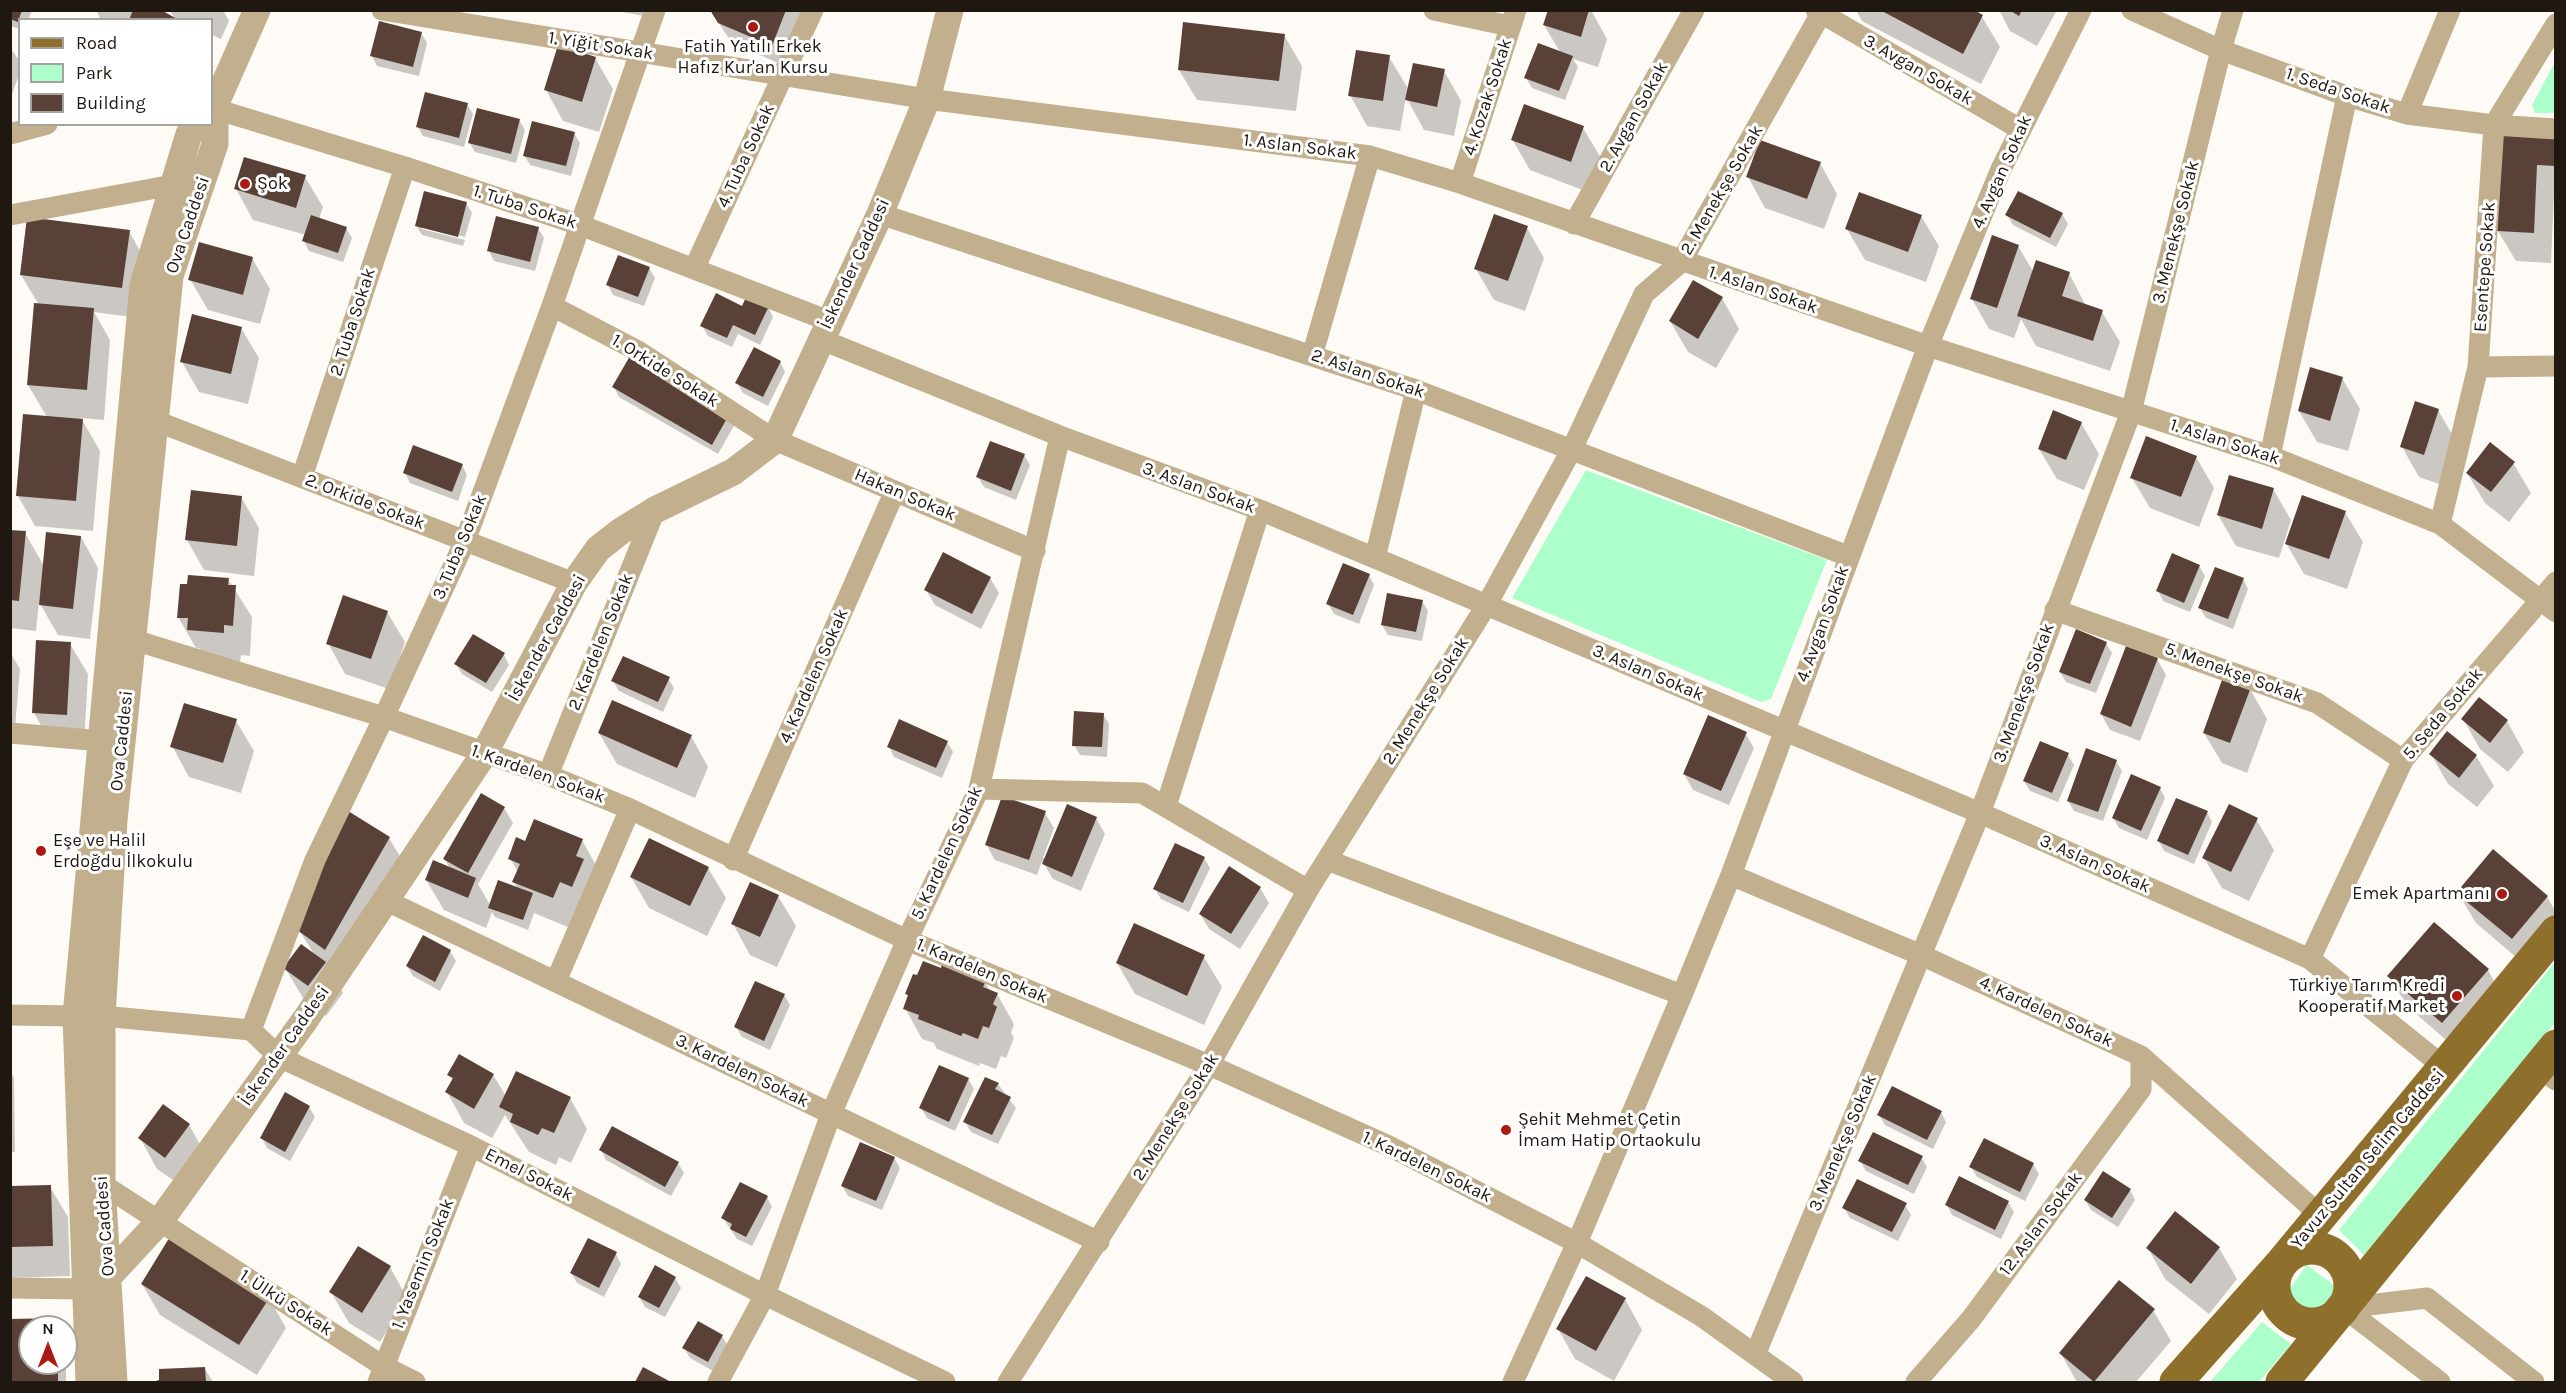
<!DOCTYPE html>
<html>
<head>
<meta charset="utf-8">
<style>
	body { margin:0 }
	#map { position:relative; width:2566px; height:1393px; overflow:hidden; background:#fefaf5; font-family:Karla,sans-serif }
	canvas { display:block }
	.frame { position:absolute; inset:0; border:12px solid #1f1810; pointer-events:none }
	.legend { position:absolute; left:18px; top:18px; width:195px; height:108px; box-sizing:border-box; background:#fff; border:2px solid #a5a39f; margin:0; padding:8px 10px; list-style:none; font-size:18px; color:#1f1810 }
	.legend li { display:flex; align-items:center; gap:12px; height:30px }
	.legend b { width:30px; border:2px solid #a5a39f }
	.north { position:absolute; left:18px; top:1315px; width:60px; height:60px; box-sizing:border-box; background:#fff; border:2px solid #a5a39f; border-radius:50%; rotate:0deg; font-size:16px; font-weight:700; line-height:24px; text-align:center; color:#1f1810 }
	.north::after { content:''; display:block; margin:auto; width:21px; height:27px; background:#ab1a12; clip-path:polygon(50% 0,100% 100%,50% 72%,0 100%) }
</style>
</head>
<body>
<div id="map">
<canvas width="2566" height="1393"></canvas>
<div class="frame"></div>
<ul class="legend">
<li><b style="height:8px;background:#8f6f2c"></b>Road</li>
<li><b style="height:16px;background:#acffca"></b>Park</li>
<li><b style="height:16px;background:#594138"></b>Building</li>
</ul>
<div class="north">N</div>
</div>
<script>
const c = document.querySelector('canvas').getContext('2d');
c.lineJoin = 'round';
function fill(path, color) { c.fillStyle = color; c.fill(path, 'evenodd'); }
const shape = rows => new Path2D(rows.map(r => 'M' + r).join(''));
function stroke(path, color, width, dash) { c.strokeStyle = color; c.lineWidth = width; c.lineCap = dash ? 'butt' : 'round'; c.setLineDash(dash || []); c.stroke(path); }
function label(font, color, halo, rows, align = 'center') {
  c.font = font + ' Karla,sans-serif'; c.lineWidth = 6; c.setLineDash([]); c.textBaseline = 'middle'; c.strokeStyle = halo; c.fillStyle = color; for (const [text, x, y, turn = 0] of rows) {
    c.save(); c.translate(x, y); c.rotate((+turn || 0) * Math.PI / 180); c.textAlign = isNaN(turn) ? turn : align; if (halo) c.strokeText(text, 0, 0); c.fillText(text, 0, 0); c.restore();
  }
}
const green = shape([
	[2555,62,2555,113,2535,113,2532,105],
	[1586,470,1827,560,1771,699,1761,702,1512,598],
	[2555,962,2555,1023,2364,1255,2339,1230],
	[2307,1265,2338,1288,2316,1317,2286,1294],
	[2262,1322,2291,1344,2259,1382,2210,1382]
]);
const shadow = shape([
	[10,10,32,10,28,20,20,20,20,29,10,26],
	[96,10,157,10,175,19,170,10,223,10,229,21,221,39,212,35,212,20,101,20],
	[612,10,645,10,644,16],
	[710,10,806,10,783,65,732,43],
	[1549,10,1591,10,1607,39,1598,67,1573,59,1578,67,1565,100,1532,88,1526,78,1560,52,1544,25],
	[1856,10,1971,10,1982,17,2000,47,1981,84,1862,21],
	[1999,10,2057,10,2037,46,2010,31],
	[421,33,427,43,419,76,377,66,372,56],
	[1284,35,1302,66,1296,111,1197,100,1179,70],
	[10,47,20,62,20,72,10,100],
	[1389,57,1409,90,1444,71,1461,101,1454,136,1424,130,1406,97,1400,131,1367,126,1350,95],
	[595,58,613,89,599,132,563,121,546,90],
	[467,104,473,114,464,147,423,136,417,126],
	[519,120,525,130,516,163,475,152,469,142],
	[1583,128,1601,158,1588,192,1530,170,1512,139],
	[574,133,580,143,571,176,530,165,524,155],
	[2503,133,2556,135,2556,196,2554,195,2551,263,2516,261,2498,231],
	[1820,163,1837,194,1824,229,1765,208,1748,177],
	[305,177,323,207,319,219,346,228,352,238,343,262,309,251,304,241,306,235,253,220,236,189],
	[466,203,472,213,465,237,422,226,422,229,465,240,463,246,422,235,416,225],
	[2062,214,2068,224,2056,247,2013,225,2007,215],
	[1921,216,1939,246,1926,282,1865,260,1847,229],
	[538,228,544,238,535,271,494,261,489,251],
	[1527,228,1544,258,1525,311,1494,300,1476,269],
	[129,231,146,262,139,318,94,312,110,340,104,420,81,418,100,451,93,531,35,526,18,496,47,417,28,385,35,305,39,305,21,275],
	[2018,246,2034,273,2069,273,2086,306,2102,312,2120,342,2110,371,2036,346,2021,319,2014,338,1989,329,1972,299],
	[252,258,270,289,260,324,208,310,190,279],
	[649,268,655,278,644,306,613,295,608,285],
	[1722,298,1739,329,1716,368,1688,352,1670,321],
	[768,307,773,317,760,345,738,334,732,347,708,336,702,326,743,308],
	[241,328,259,358,248,404,199,392,182,362],
	[631,358,735,424,718,454,619,397,614,387],
	[780,362,785,372,768,406,743,393,737,383],
	[2342,378,2360,409,2348,451,2317,442,2299,411],
	[2438,410,2456,441,2442,485,2419,477,2402,447],
	[2081,423,2099,454,2084,490,2057,479,2039,449],
	[1024,455,1030,465,1016,500,984,487,978,477],
	[2196,457,2214,488,2199,527,2150,508,2132,478],
	[2513,463,2531,493,2509,522,2485,503,2467,473],
	[462,465,467,475,458,501,410,483,405,473],
	[2273,489,2291,520,2279,558,2236,546,2218,515],
	[241,497,259,528,254,576,204,570,187,540],
	[2345,512,2363,542,2347,589,2304,574,2286,543],
	[10,531,25,533,44,566,81,537,98,568,90,639,58,635,39,602,36,631,10,628],
	[2199,566,2205,576,2190,612,2163,601,2158,591],
	[1369,575,1374,585,1359,624,1334,614,1328,604],
	[990,578,999,593,981,629,935,605,926,590],
	[228,579,252,617,250,656,241,655,240,663,206,660,199,648,196,648,178,617],
	[2243,579,2248,589,2233,629,2206,618,2200,608],
	[1422,601,1428,611,1422,641,1388,635,1382,625],
	[387,612,405,642,389,689,345,674,328,643],
	[2106,643,2112,653,2096,693,2066,682,2060,672],
	[70,644,88,674,84,745,51,743,34,713],
	[10,652,20,669,14,739,10,738],
	[504,655,509,665,492,692,462,674,456,664],
	[2157,659,2166,675,2140,741,2110,730,2101,714],
	[668,678,674,688,663,712,619,691,613,681],
	[2250,689,2267,719,2247,773,2222,763,2204,733],
	[1103,714,1109,724,1107,757,1080,755,1074,745],
	[2463,719,2507,721,2524,752,2508,772,2480,749],
	[236,721,254,751,241,793,189,777,172,746],
	[599,733,691,736,708,767,695,798,617,764],
	[1745,733,1754,748,1729,805,1693,790,1684,774],
	[947,742,953,752,942,778,894,757,889,747],
	[2431,754,2476,756,2494,786,2477,807,2448,784],
	[2068,755,2074,765,2058,802,2030,791,2024,781],
	[2116,761,2122,771,2103,821,2074,811,2068,801],
	[2160,788,2165,798,2147,840,2119,828,2113,818],
	[504,808,513,823,478,884,490,905,518,889,514,882,518,872,510,858,526,843,582,840,599,871,570,928,534,913,528,930,495,917,492,912,486,928,444,910,426,880,450,869,445,859],
	[2207,812,2212,822,2194,864,2164,851,2159,841],
	[1045,813,1054,828,1043,858,1046,859,1096,818,1105,834,1081,891,1053,879,1042,861,1037,875,995,860,986,844],
	[2256,819,2274,850,2249,901,2222,888,2204,858],
	[389,838,407,868,329,969,343,993,326,1016,303,998,285,968,314,954,299,930],
	[1204,858,1210,868,1189,912,1161,899,1155,889],
	[708,868,726,898,707,936,649,908,631,877],
	[1260,888,1269,903,1240,949,1209,929,1200,914],
	[2458,893,2547,897,2556,912,2556,938,2530,969,2476,923],
	[778,896,796,926,777,967,750,955,733,924],
	[423,937,450,951,456,961,440,991,413,976,407,966],
	[1204,957,1222,987,1204,1025,1135,994,1117,963],
	[2488,970,2505,1001,2460,1052,2407,1006,2389,976],
	[918,977,985,982,990,991,997,994,1014,1024,1011,1033,1014,1038,1006,1058,1001,1056,996,1069,980,1063,979,1066,937,1049,934,1043,922,1039,905,1008,909,998,906,993],
	[784,995,790,1005,770,1050,742,1037,736,1027],
	[10,1072,14,1078,15,1152,10,1152],
	[449,1075,493,1075,506,1096,570,1098,587,1129,571,1163,559,1157,556,1165,529,1152,505,1115,492,1138,464,1123,447,1092,453,1081],
	[968,1079,974,1089,955,1131,927,1118,921,1108],
	[998,1084,1016,1108,998,1144,971,1132,965,1122],
	[309,1107,315,1117,290,1161,267,1148,262,1138],
	[1941,1112,1946,1122,1933,1149,1885,1125,1879,1115],
	[189,1125,206,1155,183,1187,157,1169,140,1138],
	[601,1150,678,1163,684,1173,671,1196,606,1160],
	[1921,1157,1927,1167,1914,1194,1866,1171,1860,1161],
	[894,1158,900,1168,882,1210,848,1196,842,1186],
	[2033,1164,2039,1174,2025,1201,1977,1177,1971,1167],
	[50,1187,68,1217,70,1276,10,1278,10,1188],
	[2130,1190,2135,1200,2118,1227,2091,1210,2085,1200],
	[767,1197,772,1207,752,1246,737,1239,723,1218],
	[2008,1202,2014,1212,2001,1239,1952,1215,1947,1205],
	[1905,1205,1911,1215,1898,1241,1850,1218,1844,1208],
	[2176,1213,2219,1248,2237,1279,2209,1314,2165,1279,2148,1248],
	[616,1254,621,1264,604,1297,577,1283,571,1273],
	[390,1267,407,1298,380,1342,349,1323,331,1292],
	[675,1278,681,1288,665,1317,645,1307,639,1297],
	[142,1284,269,1298,286,1328,257,1375,160,1315],
	[1625,1299,1642,1330,1614,1381,1575,1359,1558,1329],
	[2153,1310,2171,1341,2136,1382,2077,1382,2061,1354],
	[10,1320,57,1320,61,1327,30,1327,30,1363,66,1363,66,1382,10,1382],
	[722,1336,728,1346,713,1371,690,1358,684,1348],
	[205,1369,213,1382,152,1382,161,1382]
]);
const building = shape([
	[10,10,22,10,18,22,10,19],
	[133,10,161,10,179,20,129,20],
	[710,10,786,10,772,46,718,23],
	[1548,10,1589,10,1581,37,1543,25],
	[1880,10,1974,10,1983,15,1963,54],
	[2009,10,2022,10,2019,16],
	[379,21,422,32,413,67,370,56],
	[1183,22,1285,34,1279,81,1178,70],
	[1538,43,1573,56,1559,91,1524,78],
	[558,45,596,57,582,102,544,90],
	[1356,50,1390,55,1383,101,1348,96],
	[1413,63,1445,69,1437,107,1405,100],
	[425,92,468,103,459,138,416,127],
	[1524,104,1584,126,1571,162,1511,140],
	[477,108,520,119,511,154,468,143],
	[532,121,575,132,566,166,523,156],
	[2501,131,2556,134,2556,166,2537,165,2534,233,2497,231],
	[1760,140,1821,162,1807,199,1746,177],
	[244,157,306,175,296,208,234,189],
	[424,191,467,202,458,237,415,226],
	[2018,191,2063,213,2050,238,2005,215],
	[1859,192,1922,215,1908,252,1845,229],
	[1494,214,1528,226,1508,281,1474,269],
	[311,215,347,227,338,253,302,241],
	[496,216,539,227,530,262,487,251],
	[27,217,130,230,122,288,20,275],
	[1992,235,2019,245,1997,308,1970,299],
	[199,242,253,257,243,295,188,280],
	[618,255,650,267,638,297,606,285],
	[2036,260,2070,272,2062,296,2103,310,2093,341,2017,316],
	[1693,280,1723,297,1698,339,1669,321],
	[716,293,742,306,747,295,769,306,755,335,733,325,727,338,700,326],
	[34,303,94,308,87,390,27,385],
	[192,314,242,327,231,374,180,362],
	[754,347,781,361,763,397,735,383],
	[630,356,730,413,712,445,612,387],
	[2310,367,2343,377,2330,421,2298,411],
	[2415,401,2439,409,2424,455,2400,447],
	[2053,410,2082,422,2066,460,2038,449],
	[23,414,83,419,76,501,16,496],
	[2146,436,2197,456,2181,497,2130,478],
	[990,441,1025,454,1011,491,976,477],
	[2490,442,2515,462,2491,492,2466,473],
	[413,445,463,464,452,492,403,473],
	[2229,475,2274,488,2262,529,2217,515],
	[191,490,242,496,237,546,185,540],
	[2302,495,2346,511,2329,559,2285,544],
	[10,530,26,531,19,601,10,600],
	[46,532,81,536,73,609,39,605],
	[943,552,991,577,972,614,924,590],
	[2172,553,2200,565,2184,603,2156,591],
	[1343,563,1370,574,1353,615,1326,604],
	[2215,567,2244,578,2228,619,2198,608],
	[188,575,229,578,228,585,236,585,233,626,224,625,224,633,187,630,188,618,177,618,180,584,187,584],
	[1387,593,1423,600,1416,632,1381,625],
	[343,595,388,611,371,659,326,644],
	[2076,629,2107,642,2090,684,2059,672],
	[473,634,505,653,486,683,454,664],
	[36,640,71,642,67,715,32,713],
	[2126,646,2158,658,2131,727,2100,714],
	[623,656,670,677,658,702,611,681],
	[2223,677,2251,687,2230,743,2203,733],
	[2479,697,2508,720,2490,743,2461,719],
	[612,700,692,735,677,768,598,733],
	[184,703,237,719,223,763,170,747],
	[1074,711,1104,713,1102,747,1072,746],
	[1708,715,1747,732,1721,791,1683,774],
	[899,719,948,741,936,768,887,747],
	[2447,731,2477,755,2459,778,2429,754],
	[2040,741,2069,753,2052,793,2023,781],
	[2086,748,2117,760,2098,812,2067,801],
	[2131,774,2161,787,2141,831,2112,818],
	[481,793,505,807,468,873,443,859],
	[1002,796,1046,811,1029,860,985,845],
	[2176,798,2208,811,2188,855,2157,841],
	[1067,804,1097,817,1072,877,1042,864],
	[2229,804,2258,818,2231,872,2202,858],
	[348,811,390,837,325,950,297,930,321,869],
	[534,819,583,839,576,856,584,859,572,887,560,882,553,898,512,882,520,864,508,859,516,837,525,841],
	[649,838,709,867,690,906,630,877],
	[1175,843,1205,857,1183,903,1153,889],
	[2493,849,2548,896,2512,939,2456,893],
	[433,860,476,878,468,898,425,880],
	[1229,866,1261,887,1231,934,1199,914],
	[498,880,533,893,523,920,488,908],
	[750,882,779,895,760,937,731,924],
	[2434,922,2489,969,2442,1023,2387,976],
	[1134,923,1205,955,1187,996,1116,963],
	[423,935,451,950,435,982,406,966],
	[301,944,326,962,308,986,283,968],
	[923,961,941,968,942,963,986,981,983,987,998,993,993,1004,997,1007,989,1028,983,1026,978,1039,963,1033,961,1036,918,1019,919,1015,903,1009,908,995,905,994,913,974,917,975],
	[755,981,785,994,764,1041,734,1027],
	[459,1054,494,1074,474,1109,445,1092,453,1078,447,1075],
	[939,1065,969,1078,949,1122,919,1108],
	[516,1071,571,1097,554,1133,542,1128,538,1135,510,1122,513,1114,499,1107],
	[985,1077,999,1083,995,1089,1011,1097,992,1135,963,1122],
	[1892,1086,1942,1111,1927,1140,1877,1115],
	[285,1092,310,1106,285,1152,260,1138],
	[163,1104,190,1124,165,1158,138,1138],
	[612,1126,679,1162,665,1187,599,1150],
	[1873,1132,1923,1156,1908,1185,1858,1161],
	[1984,1138,2034,1163,2020,1192,1969,1167],
	[860,1142,895,1157,876,1201,841,1186],
	[2103,1171,2131,1189,2112,1218,2084,1200],
	[1959,1176,2009,1201,1995,1230,1945,1205],
	[1857,1179,1907,1203,1892,1232,1842,1208],
	[740,1182,768,1196,746,1237,730,1229,732,1224,721,1218],
	[51,1185,53,1246,10,1247,10,1186],
	[2175,1211,2220,1247,2191,1284,2146,1248],
	[171,1235,270,1297,239,1345,141,1284],
	[588,1238,617,1252,599,1288,570,1273],
	[358,1246,391,1266,362,1313,329,1292],
	[655,1265,676,1277,659,1308,638,1297],
	[1586,1276,1626,1298,1596,1351,1556,1329],
	[2119,1280,2155,1309,2094,1382,2059,1353],
	[58,1318,58,1327,30,1327,30,1363,58,1363,58,1381,10,1381,10,1319],
	[698,1321,723,1335,708,1362,682,1348],
	[205,1367,206,1382,153,1382,159,1380,159,1369],
	[643,1367,671,1382,635,1382]
]);
const minor = shape([
	[382,10,927,99,1370,156,1460,183,1928,346,2270,456,2440,524,2556,612],
	[1434,10,1510,26],
	[1816,10,2020,129],
	[2132,10,2221,50,2347,96,2407,114,2494,125,2556,129],
	[212,108,405,167,580,225,829,321],
	[2407,114,2450,10],
	[10,134,47,124],
	[1460,183,1516,10],
	[880,214,1416,390,1848,556],
	[10,215,173,185],
	[1574,224,1694,10],
	[694,269,813,10],
	[552,306,638,351,775,440,1035,551],
	[820,339,1060,436,1260,510,1375,558,1980,813,2310,959,2444,1067],
	[1312,356,1370,156],
	[2478,367,2556,366],
	[156,421,574,583],
	[2270,456,2347,96],
	[302,477,405,167],
	[2440,524,2478,367,2494,125,2556,24],
	[1375,558,1416,390],
	[2055,610,2317,703,2403,760],
	[134,640,384,717,548,775,630,809,907,940,1209,1065,1389,1146,1577,1243,1701,1316,1793,1382],
	[10,733,101,741],
	[548,775,655,510],
	[979,789,1142,793,1308,890],
	[1166,806,1260,510],
	[733,860,895,491],
	[1327,860,1682,995],
	[1731,875,1921,955,2141,1056,2320,1215],
	[385,900,1099,1242],
	[2310,959,2403,760,2556,582],
	[556,981,630,809],
	[10,1015,76,1016],
	[102,1016,251,1030,279,1057,471,1146,765,1295,945,1382],
	[251,1030,315,860,384,717,465,541,552,306,655,10],
	[2537,1067,2556,1080],
	[102,1184,383,1366,415,1382],
	[10,1288,84,1289],
	[2344,1308,2427,1298,2534,1382],
	[2344,1308,2440,1382],
	[1755,1355,1980,813,2131,412,2221,50,2233,10],
	[378,1382,471,1146],
	[718,1382,765,1295,831,1114,907,940,979,789,1060,436],
	[1008,1382,1209,1065,1308,890,1486,606,1572,449,1644,294,1681,262,1823,10],
	[1513,1382,1577,1243,1682,995,1731,875,1928,346,2001,169,2081,10],
	[1916,1382,1971,1319,2141,1089,2141,1056]
]);
const tertiary = shape([
	[212,112,257,10],
	[84,1289,109,1276,160,1221,305,1020,484,754,574,583,598,549,621,531,655,510,733,472,775,440,880,214,927,99,950,10],
	[89,1382,76,1016,143,285,189,134,199,124],
	[114,1382,102,1184,102,1016,114,820,170,276,215,144,215,108]
]);
const primary = shape([
	'2274 1286a38 38 0 1 1 76 0a38 38 0 1 1-76 0Z',
	[2176,1382,2280,1265,2556,932],
	[2282,1382,2556,1046]
]);
const markers = [
	[753,27,6,"#ab1a12"],
	[245,184,6,"#ab1a12"],
	[41,851,6,"#ab1a12"],
	[2502,894,6,"#ab1a12"],
	[2457,996,6,"#ab1a12"],
	[1506,1130,6,"#ab1a12"]
];
const streetNames = [
	["1. Yiğit Sokak",601,46,9],
	["3. Avgan Sokak",1918,70,30],
	["1. Seda Sokak",2338,91,19],
	["4. Kozak Sokak",1488,97,-72],
	["2. Avgan Sokak",1634,117,-61],
	["1. Aslan Sokak",1300,147,7],
	["4. Tuba Sokak",746,156,-65],
	["4. Avgan Sokak",2002,172,-66],
	["2. Menekşe Sokak",1722,190,-60],
	["1. Tuba Sokak",525,207,18],
	["Ova Caddesi",188,225,-71],
	["3. Menekşe Sokak",2176,232,-76],
	["İskender Caddesi",855,264,-65],
	["Esentepe Sokak",2485,267,-86],
	["1. Aslan Sokak",1763,290,19],
	["2. Tuba Sokak",353,322,-72],
	["1. Orkide Sokak",665,371,32],
	["2. Aslan Sokak",1368,374,19],
	["1. Aslan Sokak",2225,442,18],
	["3. Aslan Sokak",1199,488,20],
	["Hakan Sokak",905,495,23],
	["2. Orkide Sokak",365,502,21],
	["3. Tuba Sokak",460,547,-67],
	["4. Avgan Sokak",1823,624,-70],
	["İskender Caddesi",547,638,-61],
	["2. Kardelen Sokak",601,642,-68],
	["3. Aslan Sokak",1648,673,23],
	["5. Menekşe Sokak",2234,673,20],
	["4. Kardelen Sokak",814,676,-66],
	["3. Menekşe Sokak",2024,693,-70],
	["2. Menekşe Sokak",1426,701,-58],
	["5. Seda Sokak",2443,714,-50],
	["Ova Caddesi",122,741,-84],
	["1. Kardelen Sokak",538,774,20],
	["5. Kardelen Sokak",947,853,-65],
	["3. Aslan Sokak",2095,864,24],
	["1. Kardelen Sokak",982,971,23],
	["4. Kardelen Sokak",2046,1012,25],
	["İskender Caddesi",285,1046,-55],
	["3. Kardelen Sokak",742,1071,26],
	["2. Menekşe Sokak",1176,1117,-58],
	["3. Menekşe Sokak",1843,1143,-67],
	["Yavuz Sultan Selim Caddesi",2368,1159,-50],
	["1. Kardelen Sokak",1427,1167,26],
	["Emel Sokak",529,1175,27],
	["12. Aslan Sokak",2041,1224,-53],
	["Ova Caddesi",105,1226,-94],
	["1. Yasemin Sokak",423,1264,-68],
	["1. Ülkü Sokak",286,1303,33]
];
const poiNames = [
	["Fatih Yatılı Erkek",753,47,"center"],
	["Hafız Kur'an Kursu",753,68,"center"],
	["Şok",257,184],
	["Eşe ve Halil",53,841],
	["Erdoğdu İlkokulu",53,862],
	["Emek Apartmanı",2490,894,"right"],
	["Türkiye Tarım Kredi",2445,986,"right"],
	["Kooperatif Market",2445,1007,"right"],
	["Şehit Mehmet Çetin",1518,1120],
	["İmam Hatip Ortaokulu",1518,1141]
];
fill(green, '#acffca');
fill(shadow, '#0003');
fill(building, '#594138');
stroke(minor, '#c1af8e', 21);
stroke(tertiary, '#c1af8e', 27);
stroke(primary, '#8f6f2c', 33);
for (const [x, y, r, color] of markers) { const dot = new Path2D(); dot.arc(x, y, r, 0, 2 * Math.PI); c.fillStyle = color; c.fill(dot); stroke(dot, '#fff', 2); }
label('18px', '#1f1810', '#fff', streetNames);
label('18px', '#1f1810', '#fff', poiNames, 'left');
</script>
</body>
</html>
